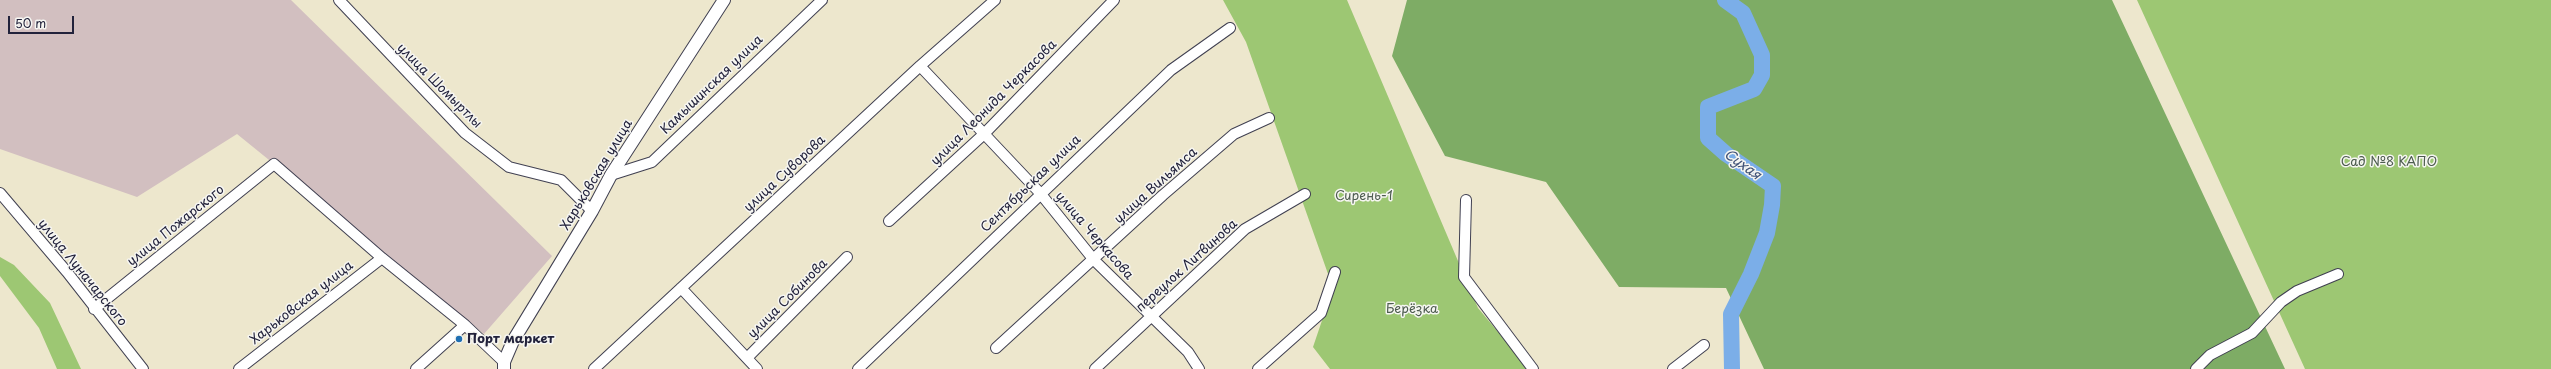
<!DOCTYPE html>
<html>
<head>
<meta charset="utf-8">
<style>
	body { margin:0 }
	#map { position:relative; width:2551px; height:369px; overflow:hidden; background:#ede7cd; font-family:"Playpen Sans",sans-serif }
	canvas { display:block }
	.scale { position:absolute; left:8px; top:16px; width:66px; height:18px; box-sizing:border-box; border:2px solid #22223b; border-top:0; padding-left:5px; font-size:12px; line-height:14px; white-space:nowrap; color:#22223b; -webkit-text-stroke:3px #f6f6f2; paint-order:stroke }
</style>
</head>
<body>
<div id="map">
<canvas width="2551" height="369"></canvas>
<div class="scale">50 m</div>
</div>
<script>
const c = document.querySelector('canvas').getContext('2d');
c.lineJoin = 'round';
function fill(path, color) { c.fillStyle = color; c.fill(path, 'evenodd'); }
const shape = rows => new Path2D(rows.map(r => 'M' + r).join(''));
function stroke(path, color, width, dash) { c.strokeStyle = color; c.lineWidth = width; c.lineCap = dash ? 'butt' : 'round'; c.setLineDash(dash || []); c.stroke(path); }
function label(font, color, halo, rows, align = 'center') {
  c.font = font + ' "Playpen Sans",sans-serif'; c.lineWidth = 3; c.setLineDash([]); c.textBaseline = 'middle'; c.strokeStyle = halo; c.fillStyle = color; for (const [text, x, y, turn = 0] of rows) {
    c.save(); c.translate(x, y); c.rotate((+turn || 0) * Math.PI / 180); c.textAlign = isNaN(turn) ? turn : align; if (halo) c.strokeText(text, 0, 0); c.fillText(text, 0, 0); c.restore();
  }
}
const industrial = shape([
	[0,0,291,0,552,256,484,334,237,134,137,197,0,149]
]);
const green = shape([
	[1223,0,1347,0,1478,308,1529,369,1330,369,1313,347,1333,288,1246,42],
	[2137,0,2551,0,2551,369,2305,369],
	[0,257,14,265,50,303,81,369,57,369,39,328,0,276]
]);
const forest = shape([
	[1407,0,2112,0,2285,369,1764,369,1726,288,1619,287,1546,182,1445,156,1392,56]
]);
const river = shape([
	[1725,0,1743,13,1762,55,1762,75,1754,89,1708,107,1708,138,1726,154,1773,186,1772,205,1767,233,1751,274,1731,314,1732,369]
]);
const minor = shape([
	[339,0,465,133,509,167,561,180,592,211],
	[920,66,1040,193,1094,260,1188,352,1199,369],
	[611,175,652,162,822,0],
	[0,193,67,272,143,369],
	[1466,200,1464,277,1533,369],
	[889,221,984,134,1114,0],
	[681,288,757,369],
	[94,309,274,164,382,258,465,325,504,362],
	[996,348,1163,195,1234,134,1269,118],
	[747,358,847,257],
	[239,369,382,258],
	[416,369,465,325],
	[594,369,920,66,995,0],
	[858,369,1171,70,1230,28],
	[1095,369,1245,229,1305,194],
	[1258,369,1321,313,1335,272],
	[1673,369,1704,345],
	[2196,369,2210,355,2252,333,2281,302,2297,291,2338,274]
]);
const tertiary = shape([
	[504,369,504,362,513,341,592,211,611,175,724,0]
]);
const markers = [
	[459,339,4,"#1f6fb2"]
];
const streetNames = [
	["Камышинская улица",712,85,-44],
	["улица Шомыртлы",439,86,45],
	["улица Леонида Черкасова",994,103,-45],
	["улица Суворова",785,174,-43],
	["Харьковская улица",597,175,-59],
	["Сентябрьская улица",1031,184,-44],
	["улица Вильямса",1156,186,-42],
	["улица Пожарского",176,226,-39],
	["улица Черкасова",1094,236,49],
	["переулок Литвинова",1187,266,-42],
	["улица Луначарского",82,273,51],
	["улица Собинова",788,299,-45],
	["Харьковская улица",302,303,-38]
];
const parkNames = [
	["Сад №8 КАПО",2389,162],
	["Сирень-1",1364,196],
	["Берёзка",1412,309]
];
const poiNames = [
	["Порт маркет",467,339]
];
const waterNames = [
	["Сухая",1742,165,36]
];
fill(industrial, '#d2bfc0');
fill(green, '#9dc773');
fill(forest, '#7eac65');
stroke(river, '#7baee8', 16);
stroke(minor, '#404051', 12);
stroke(tertiary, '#404051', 14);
stroke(minor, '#fff', 10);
stroke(tertiary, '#fff', 12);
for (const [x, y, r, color] of markers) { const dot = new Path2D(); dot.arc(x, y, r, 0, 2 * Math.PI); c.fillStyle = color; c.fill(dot); stroke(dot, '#f6f6f2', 1.5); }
label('13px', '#22223b', '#f6f6f2', streetNames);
label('13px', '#4d5c4f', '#f6f6f2', parkNames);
label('bold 13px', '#22223b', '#f6f6f2', poiNames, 'left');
label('italic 14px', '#415378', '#f6f6f2', waterNames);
</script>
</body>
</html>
